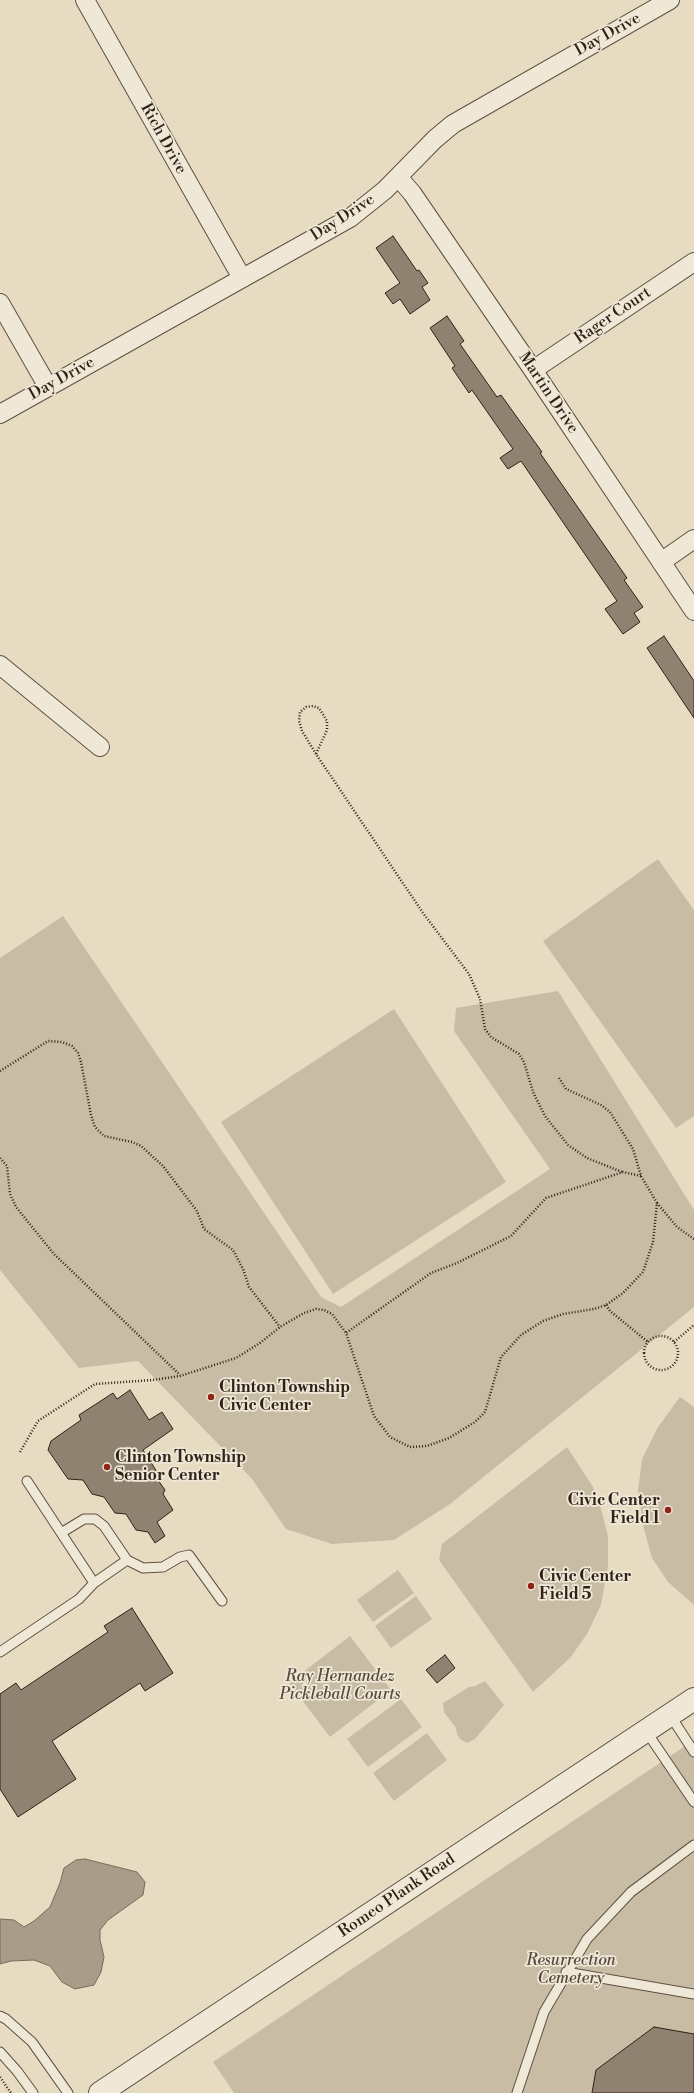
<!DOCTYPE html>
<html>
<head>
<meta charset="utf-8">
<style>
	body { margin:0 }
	canvas { display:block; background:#e7dcc1 }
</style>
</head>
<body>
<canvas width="694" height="2093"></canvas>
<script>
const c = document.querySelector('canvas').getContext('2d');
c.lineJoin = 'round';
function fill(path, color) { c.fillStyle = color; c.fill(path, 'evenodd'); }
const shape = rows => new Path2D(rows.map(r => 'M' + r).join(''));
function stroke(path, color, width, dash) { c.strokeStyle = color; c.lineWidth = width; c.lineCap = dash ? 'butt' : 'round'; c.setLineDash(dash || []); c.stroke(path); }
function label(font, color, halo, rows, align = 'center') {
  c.font = font + ' "Libre Bodoni",serif'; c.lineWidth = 3.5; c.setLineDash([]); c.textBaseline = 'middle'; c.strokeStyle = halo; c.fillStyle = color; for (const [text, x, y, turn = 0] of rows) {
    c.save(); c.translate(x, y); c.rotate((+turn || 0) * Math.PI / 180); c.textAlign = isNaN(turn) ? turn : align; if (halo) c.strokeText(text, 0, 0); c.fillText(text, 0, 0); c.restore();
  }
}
const green = shape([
	[658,859,694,910,694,1116,676,1128,543,941],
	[63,916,321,1297,341,1307,550,1169,454,1031,456,1008,558,991,694,1210,694,1307,450,1504,394,1540,332,1544,286,1529,252,1479,138,1361,79,1368,0,1270,0,958],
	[394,1009,506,1182,333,1294,221,1122],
	[680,1397,694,1407,694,1605,668,1582,652,1558,644,1529,638,1491,642,1459,658,1427],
	[567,1447,593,1487,601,1509,608,1536,608,1566,601,1605,587,1634,570,1658,533,1692,439,1560,442,1544],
	[398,1570,414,1593,373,1622,357,1600],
	[416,1596,432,1619,391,1648,375,1626],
	[350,1636,391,1690,330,1737,289,1683],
	[485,1681,504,1705,475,1739,467,1743,460,1739,457,1734,456,1728,444,1712,443,1703,469,1687,475,1686],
	[401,1699,422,1727,368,1767,347,1739],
	[427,1733,447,1760,394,1801,373,1773],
	[694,1740,694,2093,234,2093,213,2062]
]);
const water = shape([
	[85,1859,137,1872,145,1882,143,1895,108,1920,100,1930,100,1940,104,1957,101,1972,94,1985,75,1989,62,1982,50,1966,34,1960,11,1961,0,1964,0,1919,14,1920,24,1927,34,1921,50,1907,60,1883,64,1868,76,1860,85,1859]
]);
const building = shape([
	[393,236,417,271,419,270,428,283,422,287,430,300,410,314,400,299,393,304,385,293,400,283,376,248,393,236],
	[447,316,464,341,460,344,497,397,501,395,524,427,542,452,540,453,627,578,624,580,643,607,634,613,640,622,623,634,605,609,617,601,521,461,508,469,500,458,513,449,472,390,469,393,452,368,455,366,430,328,447,316],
	[664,636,694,681,694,718,647,648,664,636],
	[130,1390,149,1420,162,1412,173,1429,143,1450,159,1475,158,1480,165,1490,163,1494,173,1510,157,1522,165,1536,155,1543,148,1532,136,1530,126,1514,115,1513,104,1497,92,1494,83,1480,68,1479,48,1450,51,1441,81,1420,79,1415,113,1393,117,1399,130,1390],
	[132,1608,173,1673,145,1691,140,1683,52,1741,76,1779,18,1817,0,1789,0,1694,16,1683,21,1690,108,1632,104,1626,132,1608],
	[445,1655,455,1668,437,1683,426,1670,445,1655],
	[654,2027,694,2034,694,2093,592,2093,596,2070,654,2027]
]);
const path = shape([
	[316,754,302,731,299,721,300,712,306,707,313,706,319,708,327,721,327,730,316,754,423,913,469,974,480,999,485,1029,491,1037,519,1054,524,1062,533,1092,545,1116,568,1145,587,1158,622,1172],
	[0,1071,48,1041,62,1042,72,1046,78,1053,81,1062,91,1115,95,1127,104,1136,132,1142,141,1146,163,1166,197,1211,204,1229,233,1250,243,1269,249,1287,280,1327],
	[559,1078,566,1089,601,1105,610,1112,633,1149,641,1176,657,1203,653,1242,643,1272,623,1293,606,1305,594,1309,563,1314,543,1321,521,1335,501,1357,485,1412,475,1422,449,1438,427,1446,410,1447,390,1437,374,1416,346,1333,431,1273,457,1263,511,1236,546,1198,623,1172,641,1176],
	[0,1158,7,1166,10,1194,16,1207,54,1254,180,1375],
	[657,1203,677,1227,694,1239],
	[606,1305,610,1311,648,1342],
	'644 1353a17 17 0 1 1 34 0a17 17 0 1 1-34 0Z',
	[674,1342,694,1325],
	[20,1452,38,1421,95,1384,153,1380,180,1376,236,1358,260,1343,280,1327,304,1313,316,1309,324,1310,332,1314,346,1333],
	[0,2077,11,2093]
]);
const service = shape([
	[27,1481,94,1583],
	[61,1533,84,1519,95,1519,104,1526,127,1560,143,1568,163,1567,180,1557,189,1555,222,1601],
	[0,1652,79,1599,94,1583,127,1560],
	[670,1715,694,1752],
	[646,1731,694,1802],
	[566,1972,694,1994],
	[0,2016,6,2019,32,2042,68,2093],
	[0,2052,17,2071,33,2093],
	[517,2093,544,2012,587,1939,631,1892,694,1845]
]);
const minor = shape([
	[85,0,242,278],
	[398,177,412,193,533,370,694,611],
	[0,303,48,387],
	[533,370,694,262],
	[0,414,350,218,385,190,435,139,453,124,670,0],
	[661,562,694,539],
	[0,665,100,747]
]);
const tertiary = shape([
	[100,2093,694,1699]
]);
const markers = [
	[211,1397,4,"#8f2418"],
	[107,1467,4,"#8f2418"],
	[668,1510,4,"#8f2418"],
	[531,1586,4,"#8f2418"]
];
const streetNames = [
	["Day Drive",608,35,-29],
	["Rich Drive",163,139,61],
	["Day Drive",343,218,-33],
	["Rager Court",613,316,-34],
	["Day Drive",62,379,-29],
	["Martin Drive",548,393,56],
	["Romeo Plank Road",397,1896,-34]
];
const poiNames = [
	["Clinton Township",219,1388],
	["Civic Center",219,1406],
	["Clinton Township",115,1458],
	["Senior Center",115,1476],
	["Civic Center",660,1501,"right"],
	["Field 1",660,1519,"right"],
	["Civic Center",539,1577],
	["Field 5",539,1595]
];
const parkNames = [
	["Ray Hernandez",340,1677],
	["Pickleball Courts",340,1695],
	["Resurrection",571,1961],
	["Cemetery",571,1979]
];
fill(green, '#c8bca4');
fill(water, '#a99c88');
stroke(water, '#796b5b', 1);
fill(building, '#908270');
stroke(building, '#312118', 1);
stroke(service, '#5e5042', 11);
stroke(minor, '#5e5042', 20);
stroke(tertiary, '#5e5042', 24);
stroke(path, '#312118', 2.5, [1, 2]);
stroke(service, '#efe8d7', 9);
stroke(minor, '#efe8d7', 18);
stroke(tertiary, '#efe8d7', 22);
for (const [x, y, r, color] of markers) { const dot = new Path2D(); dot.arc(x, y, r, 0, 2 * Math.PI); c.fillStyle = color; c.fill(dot); stroke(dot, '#efe8d7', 1.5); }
label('16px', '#312118', '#efe8d7', streetNames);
label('bold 16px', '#312118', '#efe8d7', poiNames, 'left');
label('italic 16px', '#57483b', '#efe8d7', parkNames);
</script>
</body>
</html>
